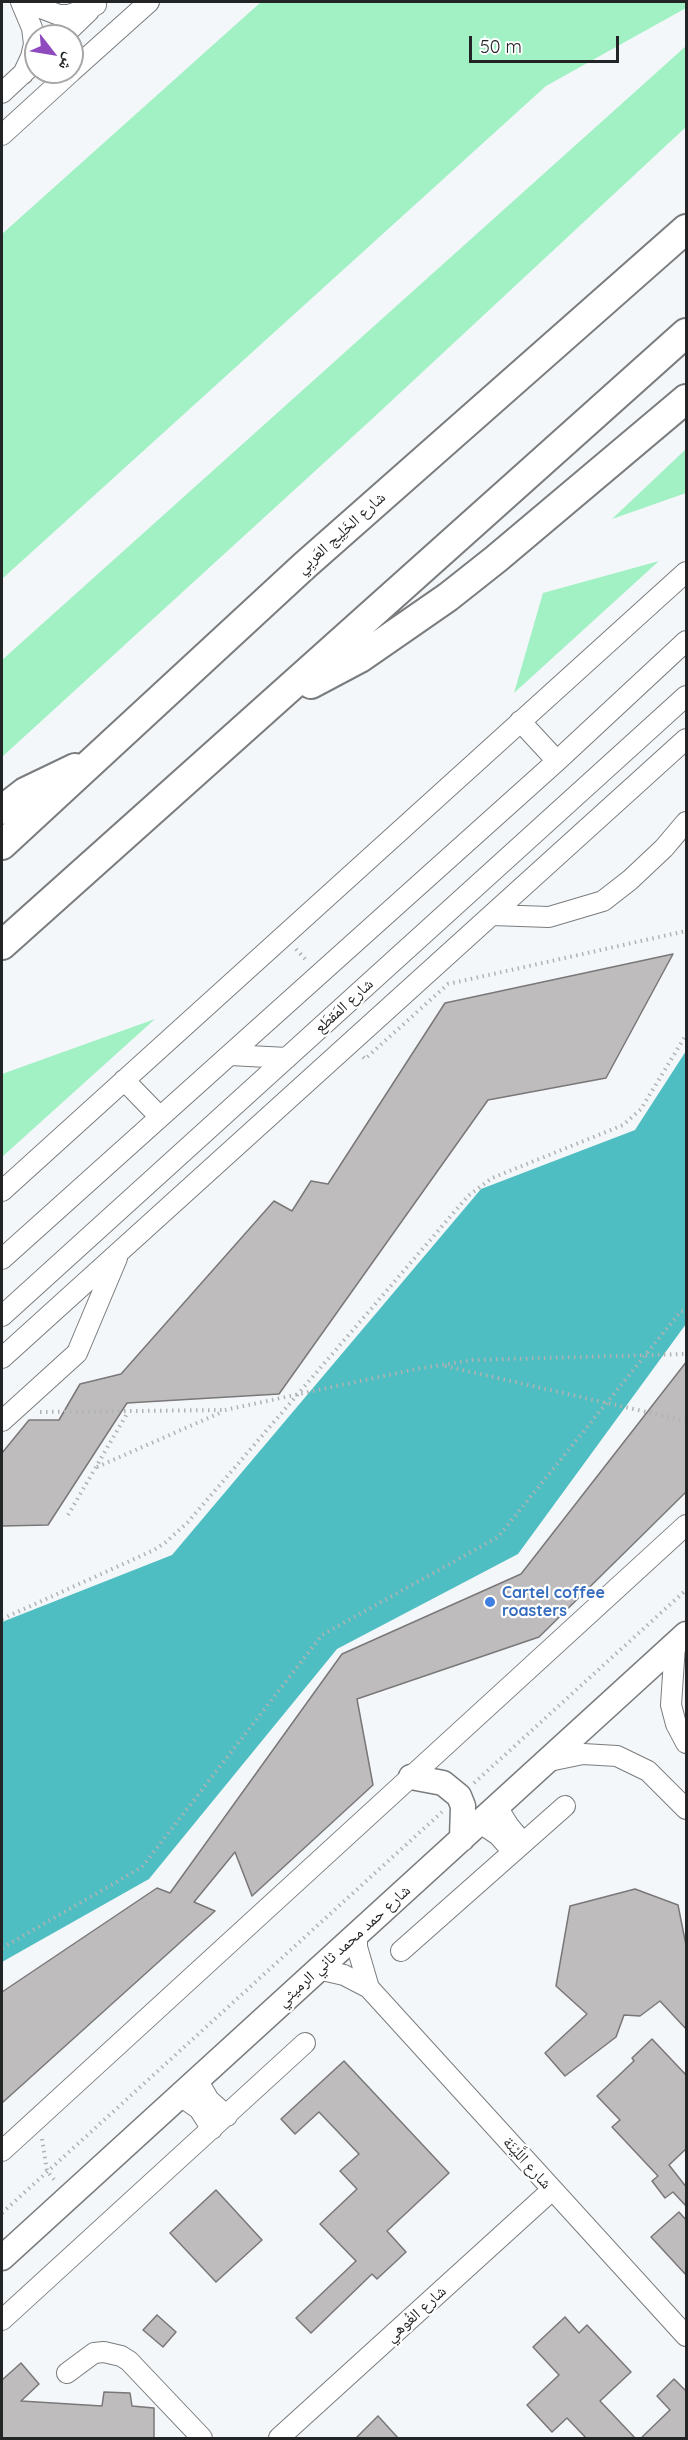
<!DOCTYPE html>
<html>
<head>
<meta charset="utf-8">
<style>
	body { margin:0 }
	#map { position:relative; width:688px; height:2440px; overflow:hidden; background:#f4f7f9; font-family:Quicksand,"Noto Naskh Arabic",sans-serif }
	canvas { display:block }
	.frame { position:absolute; inset:0; border:3px solid #232425; pointer-events:none }
	.north { position:absolute; left:24px; top:24px; width:60px; height:60px; box-sizing:border-box; background:#fff; border:2px solid #a7a7a8; border-radius:50%; rotate:121deg; font-size:16px; font-weight:700; line-height:24px; text-align:center; color:#232425 }
	.north::after { content:''; display:block; margin:auto; width:21px; height:27px; background:#8f4abe; clip-path:polygon(50% 0,100% 100%,50% 72%,0 100%) }
	.scale { position:absolute; left:469px; top:36px; width:150px; height:27px; box-sizing:border-box; border:3px solid #232425; border-top:0; padding-left:8px; font-size:18px; line-height:21px; white-space:nowrap; color:#232425; -webkit-text-stroke:4px #fff; paint-order:stroke }
</style>
</head>
<body>
<div id="map">
<canvas width="688" height="2440"></canvas>
<div class="frame"></div>
<div class="north">ش</div>
<div class="scale">50 m</div>
</div>
<script>
const c = document.querySelector('canvas').getContext('2d');
c.lineJoin = 'round';
function fill(path, color) { c.fillStyle = color; c.fill(path, 'evenodd'); }
const shape = rows => new Path2D(rows.map(r => 'M' + r).join(''));
function stroke(path, color, width, dash) { c.strokeStyle = color; c.lineWidth = width; c.lineCap = dash ? 'butt' : 'round'; c.setLineDash(dash || []); c.stroke(path); }
function label(font, color, halo, rows, align = 'center') {
  c.font = font + ' Quicksand,"Noto Naskh Arabic",sans-serif'; c.lineWidth = 4.5; c.setLineDash([]); c.textBaseline = 'middle'; c.strokeStyle = halo; c.fillStyle = color; for (const [text, x, y, turn = 0] of rows) {
    c.save(); c.translate(x, y); c.rotate((+turn || 0) * Math.PI / 180); c.textAlign = isNaN(turn) ? turn : align; if (halo) c.strokeText(text, 0, 0); c.fillText(text, 0, 0); c.restore();
  }
}
const green = shape([
	[261,2,686,2,686,8,546,86,2,579,2,234],
	[686,46,686,127,372,419,2,757,2,660],
	[686,449,686,493,612,519],
	[659,561,514,693,543,593],
	[155,1019,2,1157,2,1074]
]);
const water = shape([
	[686,1051,686,1324,518,1554,337,1649,149,1879,2,1962,2,1622,172,1555,481,1189,635,1130]
]);
const building = shape([
	[673,954,606,1078,488,1100,279,1394,127,1403,48,1525,2,1526,2,1453,29,1420,59,1420,80,1384,121,1374,274,1201,292,1211,311,1181,328,1184,445,1003,673,954],
	[687,1361,687,1491,539,1637,357,1699,373,1785,252,1896,235,1852,194,1902,215,1911,2,2103,2,1992,157,1888,170,1893,342,1654,521,1574,687,1361],
	[635,1889,678,1905,687,1950,687,2030,660,2001,640,2016,624,2015,616,2037,565,2076,545,2053,587,2014,556,1986,570,1906,635,1889],
	[652,2039,687,2076,687,2148,669,2165,687,2188,686,2206,673,2192,665,2198,652,2181,658,2176,612,2127,620,2120,597,2096,634,2061,632,2058,652,2039],
	[344,2061,449,2173,387,2231,406,2252,377,2279,372,2274,311,2333,296,2318,356,2261,320,2224,357,2189,340,2171,359,2154,319,2112,295,2134,281,2119,344,2061],
	[216,2190,262,2240,216,2282,170,2233,216,2190],
	[679,2212,687,2221,687,2276,651,2237,679,2212],
	[157,2315,176,2332,163,2347,143,2330,157,2315],
	[565,2317,579,2333,587,2325,631,2372,600,2401,636,2439,587,2439,567,2418,552,2432,527,2405,559,2375,533,2347,565,2317],
	[21,2363,39,2384,21,2401,102,2406,104,2392,130,2393,132,2406,154,2408,154,2439,2,2439,2,2380,21,2363],
	[674,2379,687,2392,687,2439,640,2439,670,2410,657,2396,674,2379],
	[378,2416,399,2439,355,2439,378,2416]
]);
const path = shape([
	[296,949,307,961],
	[363,1057,365,1059,448,984,686,931],
	[40,1412,225,1410],
	[97,1467,222,1412],
	[68,1515,128,1412],
	[2,1619,154,1550,166,1542,188,1522,468,1196,492,1178,623,1125,641,1109,686,1035],
	[474,1783,686,1590],
	[2,1948,142,1867,322,1635,498,1537,681,1311,686,1311],
	[42,2139,47,2171,56,2182],
	[2,2213,442,1812]
]);
const minor = shape([
	[21,2,32,28,34,44,31,57,23,74],
	[25,2,59,15,69,15,96,5],
	[63,36,89,11],
	[72,71,149,2],
	[2,93,32,65],
	[2,135,71,72],
	[520,721,557,761],
	[492,915,549,917,603,901,630,880,664,848,686,822],
	[230,1055,287,1058],
	[124,1080,160,1117],
	[2,1191,686,572],
	[2,1259,557,761,686,641],
	[2,1316,686,696],
	[2,1358,686,739],
	[2,1421,77,1353,117,1258],
	[675,1645,671,1705,676,1724,686,1743],
	[549,1761,583,1754,617,1756,648,1771,686,1809],
	[497,1807,509,1826,523,1843],
	[480,1823,498,1835,513,1852],
	[357,1935,357,1947,369,1988],
	[401,1951,565,1806],
	[318,1969,344,1975,369,1988,686,2336],
	[197,2080,209,2100,227,2116],
	[179,2095,199,2109,212,2129],
	[2,2151,686,1525],
	[2,2320,305,2043],
	[67,2373,94,2353,104,2352,121,2356,129,2361,202,2438],
	[279,2438,552,2190]
]);
const major = shape([
	[411,1777,443,1783,459,1796,463,1806,462,1839],
	[2,2258,686,1634]
]);
const highway = shape([
	[311,684,360,658,448,597,496,559,686,399],
	[2,810,25,792,75,768],
	[2,845,304,566,686,229],
	[2,945,686,333]
]);
const pathBridge = shape([
	[445,1366,686,1421],
	[225,1410,416,1369,473,1360,686,1354]
]);
const markers = [
	[490,1602,6,"#3f7fe0"]
];
const streetNames = [
	["شارع الخَلِيج العَربِي",341,533,-42],
	["شارع المَقطَع",344,1006,-42],
	["شارع حمد محمد ثاني الرميثي",344,1946,-42],
	["شارع اللَّيْنَة",527,2163,48],
	["شارع الغُوهي",416,2314,-42]
];
const shopNames = [
	["Cartel coffee",502,1593],
	["roasters",502,1611]
];
fill(green, '#a1f1c5');
fill(water, '#4ebec2');
fill(building, '#bfbcbe');
stroke(building, '#7a7779', 1.5);
stroke(minor, '#7a7c7e', 22);
stroke(major, '#7a7c7e', 27);
stroke(highway, '#7a7c7e', 32);
stroke(path, '#b0b3b4', 4, [1.5, 4.5]);
stroke(minor, '#fff', 20);
stroke(major, '#fff', 24);
stroke(highway, '#fff', 28);
stroke(pathBridge, '#b0b3b4', 4, [1.5, 4.5]);
for (const [x, y, r, color] of markers) { const dot = new Path2D(); dot.arc(x, y, r, 0, 2 * Math.PI); c.fillStyle = color; c.fill(dot); stroke(dot, '#fff', 2); }
label('16px', '#232425', '#fff', streetNames);
label('bold 16px', '#366cbe', '#fff', shopNames, 'left');
</script>
</body>
</html>
